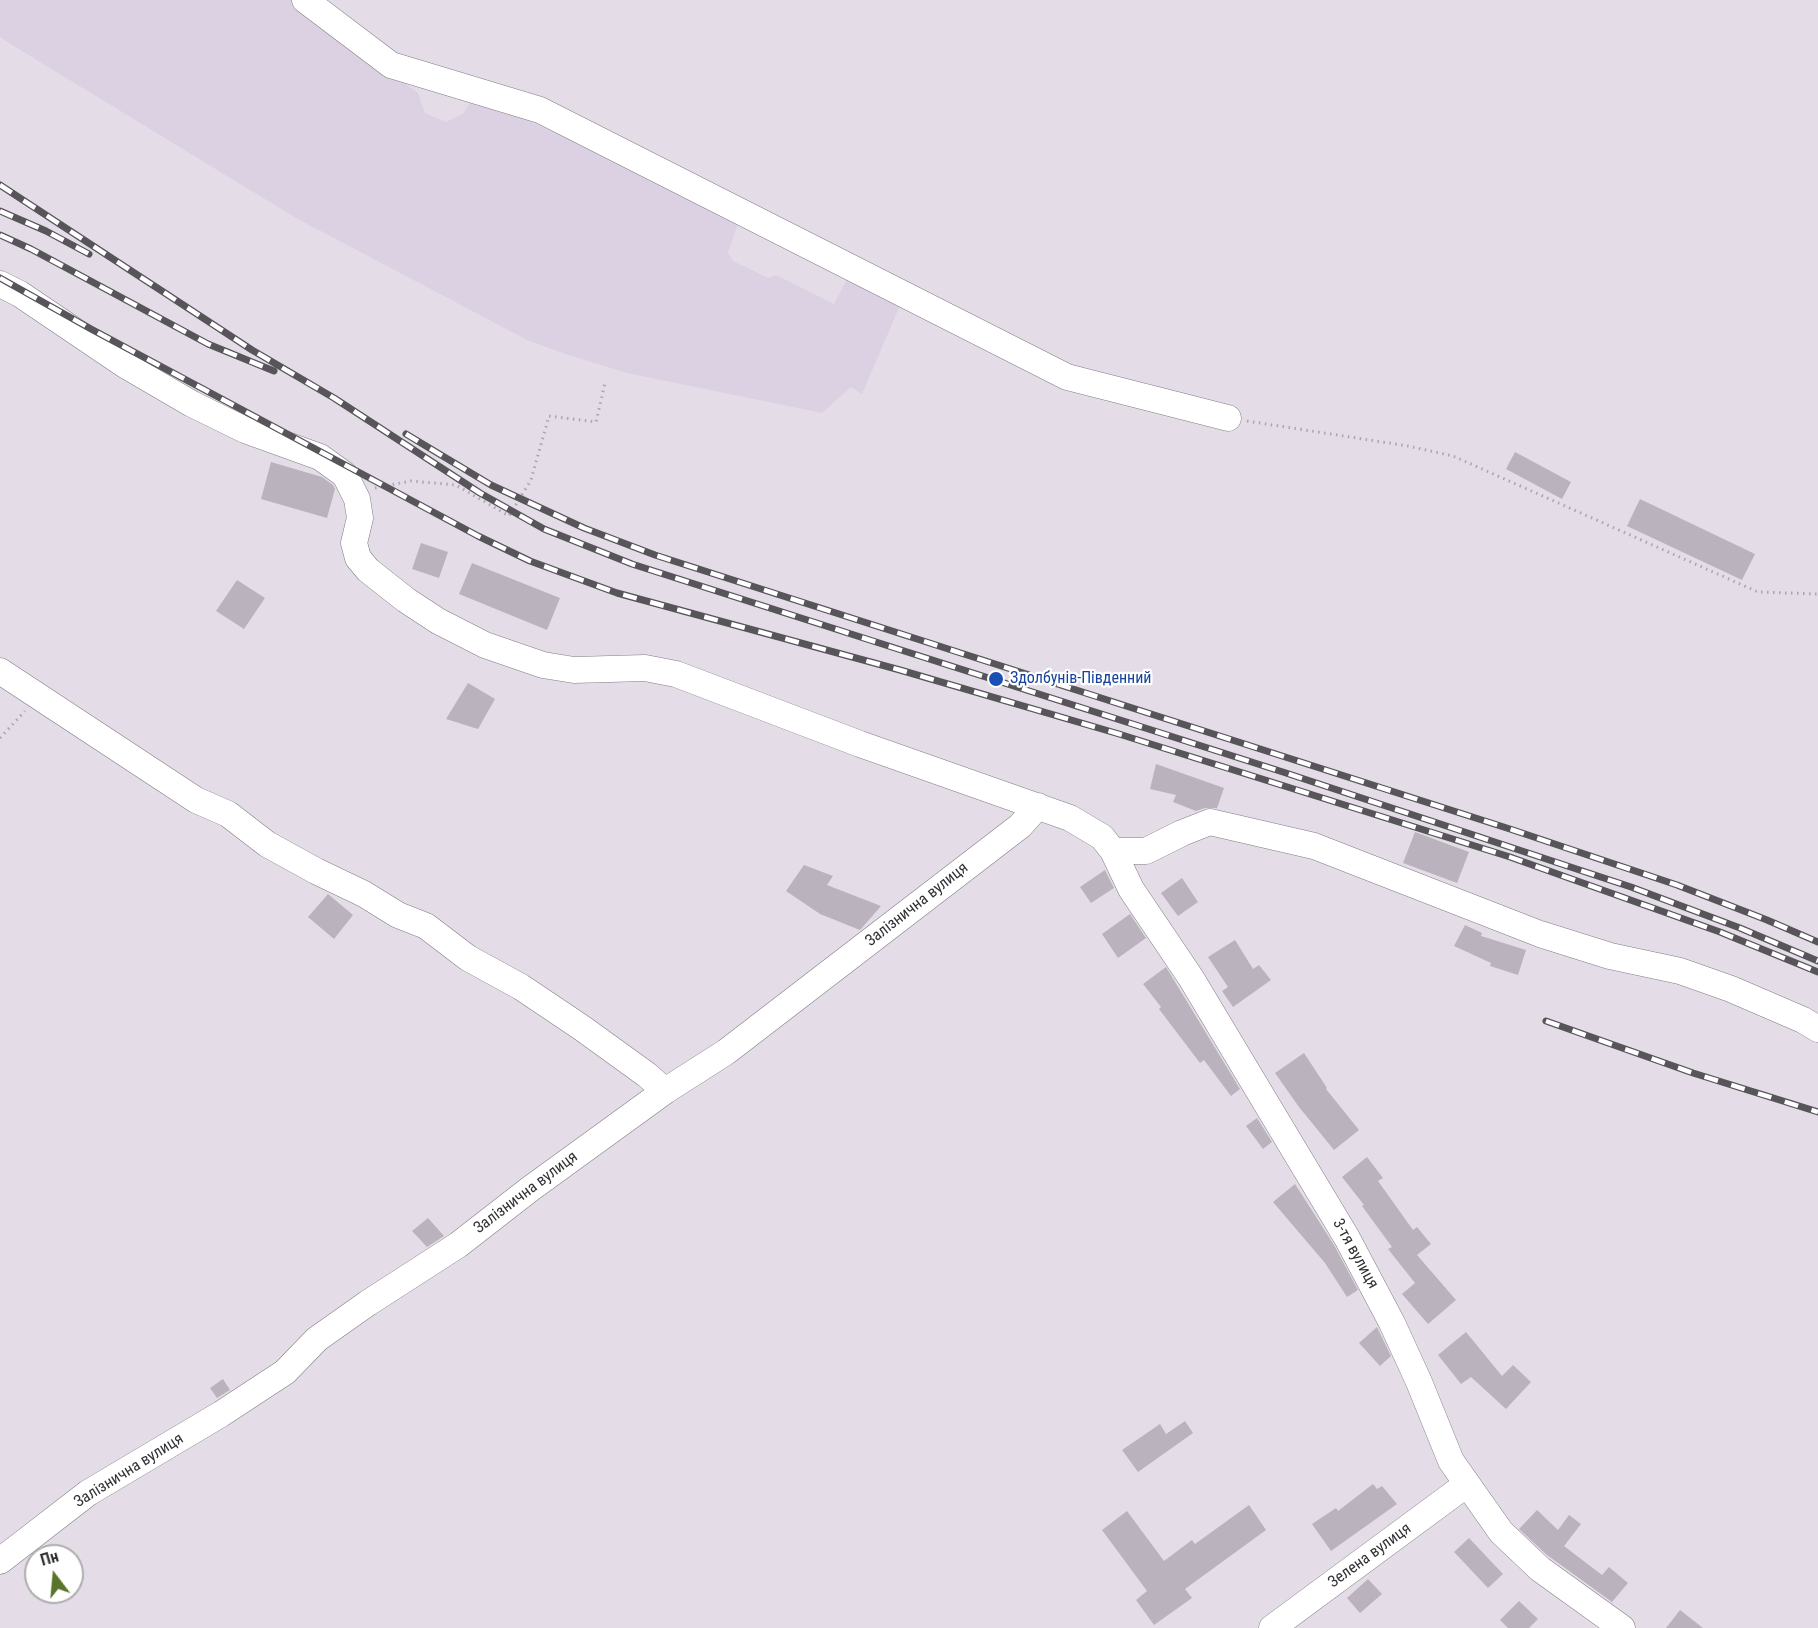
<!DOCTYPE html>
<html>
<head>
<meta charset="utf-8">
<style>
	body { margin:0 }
	#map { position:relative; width:1818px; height:1628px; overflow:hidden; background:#e4dde8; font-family:"Roboto Condensed",sans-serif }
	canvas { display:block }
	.north { position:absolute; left:24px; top:1544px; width:60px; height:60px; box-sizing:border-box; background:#fff; border:2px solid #adadae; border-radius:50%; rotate:344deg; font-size:16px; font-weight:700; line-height:24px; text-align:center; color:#333135 }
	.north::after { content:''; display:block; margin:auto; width:21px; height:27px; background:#587529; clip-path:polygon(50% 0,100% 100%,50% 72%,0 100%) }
</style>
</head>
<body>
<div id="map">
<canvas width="1818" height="1628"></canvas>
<div class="north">Пн</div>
</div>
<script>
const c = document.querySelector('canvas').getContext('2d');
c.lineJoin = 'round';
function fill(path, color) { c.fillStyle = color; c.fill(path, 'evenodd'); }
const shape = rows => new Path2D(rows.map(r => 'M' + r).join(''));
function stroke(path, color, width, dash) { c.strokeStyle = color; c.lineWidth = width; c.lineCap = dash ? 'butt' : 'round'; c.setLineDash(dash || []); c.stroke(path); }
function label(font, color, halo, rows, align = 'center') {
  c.font = font + ' "Roboto Condensed",sans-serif'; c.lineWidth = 4.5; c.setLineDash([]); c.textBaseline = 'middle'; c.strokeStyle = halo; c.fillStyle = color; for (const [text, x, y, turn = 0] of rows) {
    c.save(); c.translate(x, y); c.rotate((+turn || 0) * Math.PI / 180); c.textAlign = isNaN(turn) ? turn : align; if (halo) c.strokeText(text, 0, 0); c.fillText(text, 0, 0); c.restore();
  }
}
const built = shape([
	[0,0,293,0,418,93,425,113,446,122,463,114,474,96,657,179,738,224,728,253,733,261,768,278,776,275,834,304,849,275,902,301,862,394,851,387,822,413,627,373,568,355,527,340,296,218,17,48,0,37]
]);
const building = shape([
	[1515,452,1571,482,1562,499,1506,469],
	[271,462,322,477,333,485,335,489,327,518,261,499],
	[1640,499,1755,554,1742,580,1627,526],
	[421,543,448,552,439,578,412,569],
	[472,563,560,598,547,630,459,594],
	[237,580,265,598,244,629,216,611],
	[468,683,495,699,478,729,446,719],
	[1156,764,1224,788,1217,808,1205,808,1196,811,1173,802,1176,795,1150,789],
	[1415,832,1469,852,1457,883,1403,863],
	[804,865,833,876,827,885,881,906,860,930,820,914,786,891],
	[1105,870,1114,888,1091,903,1080,887],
	[1182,878,1198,902,1178,916,1161,893],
	[328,894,353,915,334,939,308,917],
	[1130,914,1146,938,1118,958,1102,934],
	[1465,925,1482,933,1481,936,1526,950,1518,975,1490,966,1491,963,1454,946],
	[1235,940,1253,969,1259,965,1271,980,1233,1007,1222,991,1228,987,1208,957],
	[1166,967,1240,1089,1231,1096,1204,1060,1200,1063,1159,1009,1161,1007,1143,984],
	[1304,1053,1327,1088,1326,1089,1359,1130,1334,1150,1299,1107,1275,1073],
	[1257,1118,1272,1142,1263,1149,1246,1126],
	[1367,1157,1383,1178,1378,1181,1413,1230,1417,1227,1431,1244,1417,1255,1456,1300,1428,1324,1402,1294,1415,1283,1388,1249,1392,1247,1362,1206,1364,1205,1342,1177],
	[1295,1184,1334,1245,1358,1290,1347,1297,1325,1263,1273,1202],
	[428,1218,444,1236,427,1247,412,1231],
	[1377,1327,1391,1356,1380,1366,1359,1343],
	[1466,1332,1502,1376,1513,1365,1531,1382,1506,1409,1471,1377,1461,1384,1438,1355],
	[223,1379,230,1390,217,1398,210,1388],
	[1185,1421,1193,1433,1138,1472,1122,1450,1160,1424,1166,1434],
	[1373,1484,1377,1489,1382,1486,1397,1504,1331,1551,1312,1524,1336,1508,1338,1511],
	[1249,1505,1266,1530,1185,1589,1192,1598,1154,1625,1136,1600,1147,1591,1102,1530,1127,1511,1164,1561,1192,1540,1195,1544],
	[1537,1510,1558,1530,1569,1515,1581,1524,1564,1546,1602,1575,1609,1567,1628,1583,1612,1602,1547,1555,1519,1529],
	[1469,1538,1503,1574,1488,1588,1454,1552],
	[1368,1579,1382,1594,1360,1613,1347,1598],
	[1519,1601,1538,1619,1529,1628,1508,1628,1500,1620],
	[1680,1610,1703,1628,1666,1628]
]);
const path = shape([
	[1247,421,1408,446,1453,456,1758,592,1818,594],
	[375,488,411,481,456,485,509,516,531,480,549,416,596,422,605,383],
	[0,738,25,711]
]);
const minor = shape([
	[305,0,391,65,540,110,1067,377,1228,418],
	[0,284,20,294,125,365,192,404,245,430,320,457,345,475,357,499,360,518,354,543,358,558,368,570,406,600,438,621,485,645,543,665,574,670,645,668,676,674,860,744,1070,818,1102,837,1113,851,1146,851,1182,833,1210,822,1314,846,1540,934,1610,956,1680,971,1731,989,1803,1020,1818,1029],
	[0,671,196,800,228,814,267,844,316,871,364,894,398,915,426,926,468,958,521,987,582,1028,647,1075,665,1091],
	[1113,851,1131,889,1191,978,1347,1238,1392,1323,1419,1382,1451,1461,1501,1532,1540,1569,1622,1628],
	[0,1561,88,1493,221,1414,285,1372,317,1339,368,1303,458,1245,530,1189,665,1091,726,1052,1020,826,1038,806],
	[1272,1628,1467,1484]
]);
const rail = shape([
	[0,185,252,350,334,398,480,493,544,529,632,564,1286,773,1631,887,1740,928,1818,961],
	[0,211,46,231,89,254],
	[0,235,31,249,208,344,274,371],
	[0,278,91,329,478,536,530,561,617,593,900,670,1119,734,1510,857,1720,932,1818,972],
	[406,434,491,485,584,528,655,555,1513,830,1677,885,1767,920,1818,942],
	[1546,1021,1693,1073,1818,1112]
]);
const markers = [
	[996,679,8,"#1a4fb4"]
];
const transitNames = [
	["Здолбунів-Південний",1010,679]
];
const streetNames = [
	["Залізнична вулиця",917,905,-38],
	["Залізнична вулиця",526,1193,-37],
	["3-тя вулиця",1355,1254,61],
	["Залізнична вулиця",129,1471,-32],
	["Зелена вулиця",1370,1556,-36]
];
fill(built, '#dcd1e2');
fill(building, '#bab3bd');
stroke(minor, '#827c85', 27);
stroke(path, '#aba5ae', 3, [1.5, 4.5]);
stroke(minor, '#fff', 26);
stroke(rail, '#57545a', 7);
stroke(rail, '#fff', 4.5, [14]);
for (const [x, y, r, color] of markers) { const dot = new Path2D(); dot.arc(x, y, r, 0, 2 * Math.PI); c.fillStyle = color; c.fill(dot); stroke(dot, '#fff', 2); }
label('16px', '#164399', '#fff', transitNames, 'left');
label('16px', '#333135', '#fff', streetNames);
</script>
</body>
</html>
